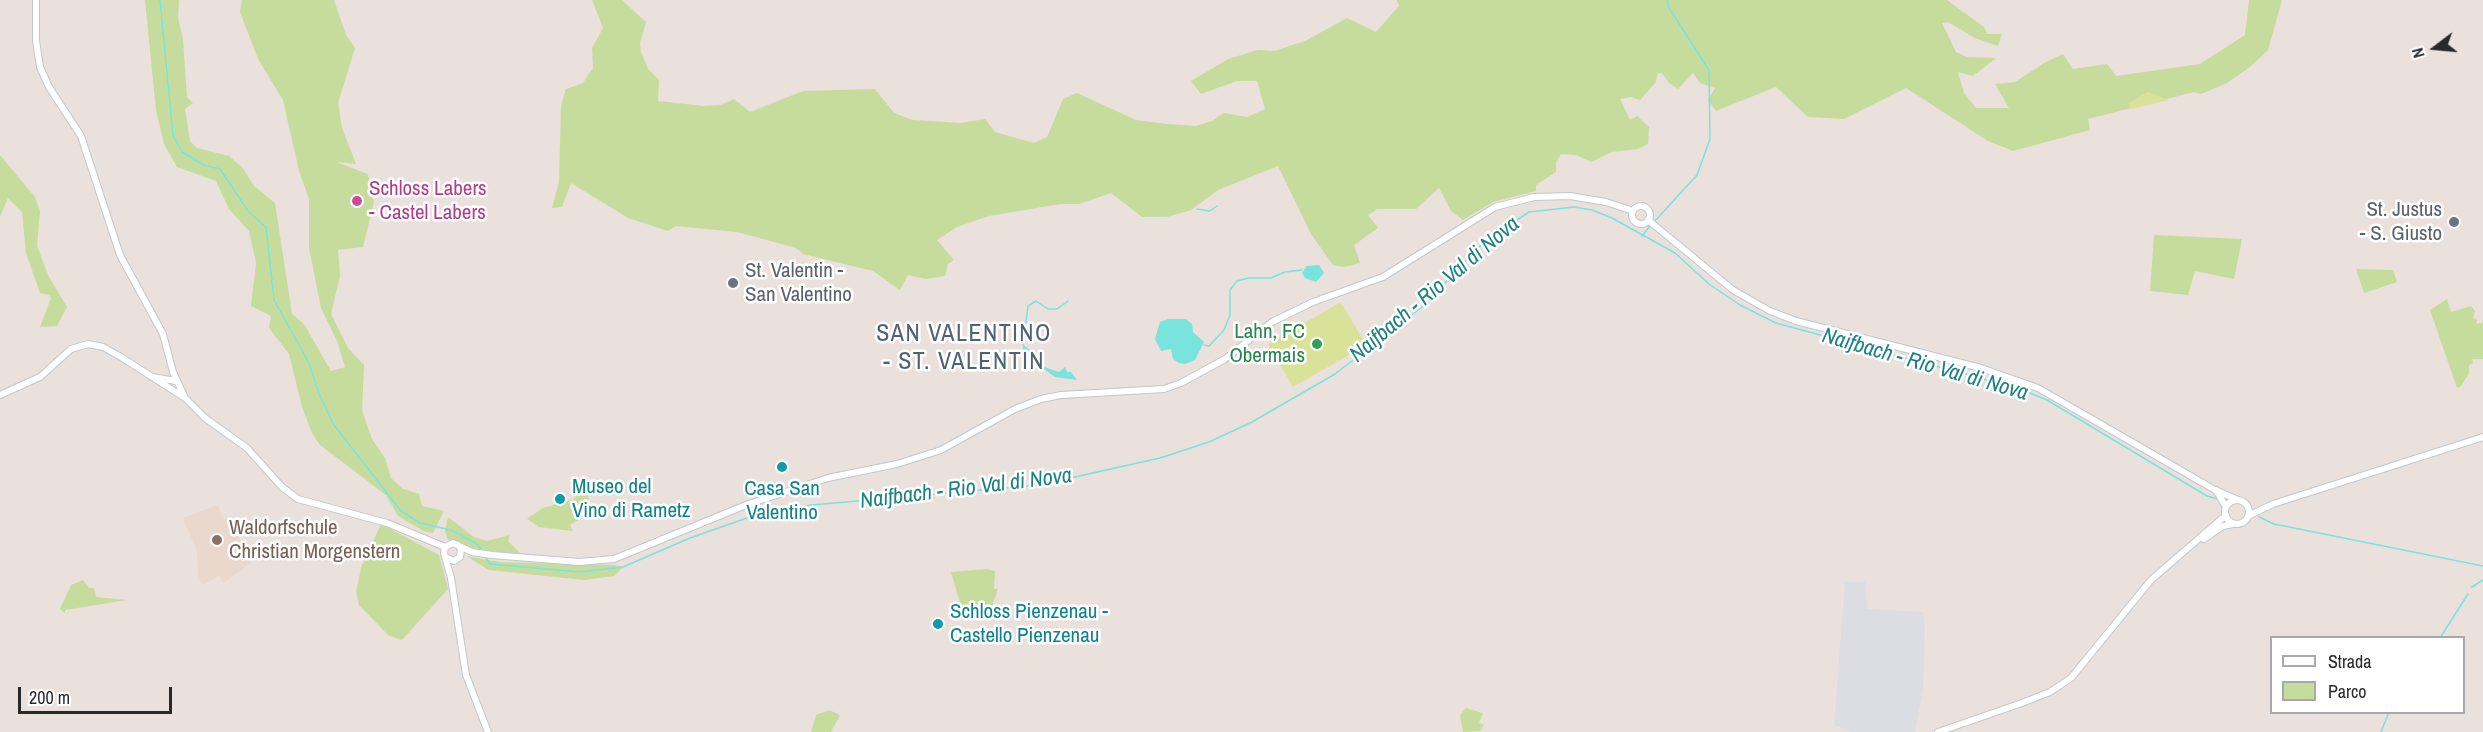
<!DOCTYPE html>
<html>
<head>
<meta charset="utf-8">
<style>
	body { margin:0 }
	#map { position:relative; width:2483px; height:732px; overflow:hidden; background:#eae0dc; font-family:"Archivo Narrow",sans-serif }
	canvas { display:block }
	.legend { position:absolute; left:2270px; top:636px; width:195px; height:78px; box-sizing:border-box; background:#fff; border:2px solid #a9a9a9; margin:0; padding:8px 10px; list-style:none; font-size:18px; color:#292929 }
	.legend li { display:flex; align-items:center; gap:12px; height:30px }
	.legend b { width:30px; border:2px solid #a9a9a9 }
	.north { position:absolute; left:2405px; top:18px; width:60px; height:60px; -webkit-text-stroke:4px #fff; paint-order:stroke; rotate:254deg; font-size:16px; font-weight:700; line-height:24px; text-align:center; color:#292929 }
	.north::after { content:''; display:block; margin:auto; width:21px; height:27px; background:#292929; clip-path:polygon(50% 0,100% 100%,50% 72%,0 100%) }
	.scale { position:absolute; left:18px; top:687px; width:154px; height:27px; box-sizing:border-box; border:3px solid #292929; border-top:0; padding-left:8px; font-size:18px; line-height:21px; white-space:nowrap; color:#292929; -webkit-text-stroke:4px #fff; paint-order:stroke }
</style>
</head>
<body>
<div id="map">
<canvas width="2483" height="732"></canvas>
<ul class="legend">
<li><b style="height:8px;background:#fff"></b>Strada</li>
<li><b style="height:16px;background:#c6dc9d"></b>Parco</li>
</ul>
<div class="north">N</div>
<div class="scale">200 m</div>
</div>
<script>
const c = document.querySelector('canvas').getContext('2d');
c.lineJoin = 'round';
function fill(path, color) { c.fillStyle = color; c.fill(path, 'evenodd'); }
const shape = rows => new Path2D(rows.map(r => 'M' + r).join(''));
function stroke(path, color, width, dash) { c.strokeStyle = color; c.lineWidth = width; c.lineCap = dash ? 'butt' : 'round'; c.setLineDash(dash || []); c.stroke(path); }
function label(font, color, halo, rows, align = 'center') {
  c.font = font + ' "Archivo Narrow",sans-serif'; c.lineWidth = 5; c.setLineDash([]); c.textBaseline = 'middle'; c.strokeStyle = halo; c.fillStyle = color; for (const [text, x, y, turn = 0] of rows) {
    c.save(); c.translate(x, y); c.rotate((+turn || 0) * Math.PI / 180); c.textAlign = isNaN(turn) ? turn : align; if (halo) c.strokeText(text, 0, 0); c.fillText(text, 0, 0); c.restore();
  }
}
const industrial = shape([
	[1845,582,1865,582,1867,609,1923,612,1925,627,1923,688,1915,732,1853,732,1834,725]
]);
const education = shape([
	[218,505,223,519,232,520,251,563,223,583,219,576,202,585,198,574,197,551,183,518]
]);
const green = shape([
	[145,0,179,0,178,18,183,39,187,97,193,103,185,109,190,141,197,148,229,156,243,168,254,186,275,203,292,314,304,324,331,371,345,367,337,341,321,308,309,248,309,199,299,171,283,100,258,59,240,12,242,0,334,0,346,35,355,48,338,103,342,128,356,164,336,162,368,174,374,202,363,247,338,250,340,276,331,314,348,348,364,365,362,410,372,439,385,458,391,478,403,489,419,494,422,506,444,511,433,533,423,531,398,516,386,495,320,445,312,433,302,407,289,354,269,328,271,316,251,306,256,263,249,231,229,209,216,181,177,167,164,144,156,110],
	[592,0,622,0,646,22,640,43,641,52,648,69,659,80,658,101,703,106,720,105,734,99,750,112,803,91,875,89,894,113,913,120,961,123,985,119,995,132,1034,143,1047,137,1063,99,1077,93,1136,120,1167,124,1196,126,1212,121,1224,113,1247,117,1265,109,1257,81,1237,81,1201,94,1191,81,1228,59,1258,50,1274,51,1305,41,1347,18,1376,32,1399,6,1397,0,1947,0,1984,27,1987,34,2002,34,1998,46,1975,38,1948,22,1942,23,1956,52,1967,57,1996,58,1973,76,1958,72,1964,93,1976,108,2009,108,1995,84,2015,82,2044,63,2063,54,2073,69,2107,64,2116,76,2200,64,2245,35,2249,0,2282,0,2268,50,2250,67,2227,83,2201,94,2194,92,2088,119,2090,130,2013,151,1988,141,1906,88,1844,119,1808,117,1776,87,1716,111,1708,100,1715,88,1700,83,1693,73,1678,89,1669,83,1662,73,1657,74,1656,82,1640,100,1631,97,1620,99,1630,120,1637,116,1649,127,1648,144,1638,149,1612,152,1591,162,1576,155,1561,154,1556,162,1556,172,1536,185,1536,191,1493,202,1463,220,1451,211,1439,188,1416,209,1377,209,1368,215,1378,228,1354,245,1360,263,1344,267,1333,265,1311,234,1278,166,1218,190,1191,210,1167,217,1142,217,1111,193,1079,204,1060,204,989,216,957,227,937,240,954,260,948,264,945,276,926,279,908,275,900,290,873,271,803,254,796,248,737,232,676,226,668,231,628,218,571,183,562,207,552,208,559,182,561,106,566,89,583,83,593,68,592,48,603,28],
	[0,155,35,197,40,211,37,246,49,277,67,307,57,326,40,327,51,298,49,295,40,293,26,253,22,212,8,198,0,217],
	[2154,235,2242,239,2234,279,2195,271,2188,295,2150,291],
	[2356,269,2393,270,2397,282,2364,293],
	[2447,299,2451,312,2471,306,2475,311,2473,318,2477,320,2476,324,2482,323,2483,320,2483,359,2472,359,2473,363,2469,365,2469,373,2461,386,2457,388,2430,310],
	[586,484,591,512,570,525,573,531,539,527,527,519,543,508,574,499],
	[448,517,474,537,487,541,510,535,508,541,522,555,471,548,448,540,445,531],
	[381,524,439,555,448,589,402,640,388,635,359,605,356,591,362,565],
	[466,556,500,562,614,565,623,567,614,576,584,580,489,570],
	[987,569,995,571,994,589,998,589,988,618,961,606,951,572],
	[83,580,89,588,94,588,96,597,127,600,65,610,65,613,60,609,71,585],
	[1466,708,1483,713,1479,723,1484,725,1480,731,1463,732,1460,715],
	[829,710,840,715,831,732,811,732,816,715]
]);
const pitch = shape([
	[2148,92,2169,100,2131,109,2129,103],
	[1341,302,1366,345,1293,387,1268,344]
]);
const water = shape([
	[1319,265,1324,273,1316,282,1305,278,1302,273,1307,266],
	[1168,319,1186,319,1192,324,1193,332,1204,342,1195,360,1185,364,1179,363,1173,359,1171,349,1161,351,1155,339,1160,322],
	[1023,345,1032,351,1038,362,1047,368,1059,372,1065,367,1067,372,1071,372,1077,380,1055,377,1033,361,1028,364,1024,360]
]);
const stream = shape([
	[160,0,173,135,182,152,204,165,220,169,248,211,266,227,274,300,309,363,319,394,334,425,401,511,420,523,451,530,477,544,482,551],
	[1197,209,1210,211,1217,206],
	[1654,222,1697,175,1710,139,1709,70,1669,8,1667,0],
	[1642,236,1650,226],
	[1023,345,1028,306,1036,301,1048,309,1057,309,1068,301],
	[1204,345,1209,346,1224,330,1230,315,1230,290,1237,281,1248,278,1271,278,1285,272,1302,270],
	[2259,517,2274,524,2483,566],
	[486,558,490,564,580,572,623,567,690,538,764,512,812,505,1039,485,1160,458,1209,442,1252,422,1335,374,1422,307,1485,241,1529,212,1574,207,1592,210,1612,218,1675,253,1709,284,1740,305,1776,323,2020,389,2047,400,2207,496,2218,499],
	[2472,587,2483,580],
	[2440,638,2468,594],
	[2381,732,2389,712]
]);
const secondary = shape([
	[36,0,36,41,40,67,49,87,81,136,120,255,163,334,173,372,185,398,205,418,247,448,282,487,298,499,387,523,445,547],
	'1632 215a9 9 0 1 1 18 0a9 9 0 1 1-18 0Z',
	[1648,220,1733,290,1770,311,1796,321,1981,368,2038,388,2215,490,2238,500],
	[152,377,176,381],
	[0,395,40,377,71,349,88,344,103,347,121,357,185,398],
	[2216,490,2226,507],
	'2225 512a12 12 0 1 1 24 0a12 12 0 1 1-24 0Z',
	[2250,515,2273,504,2483,437],
	[2204,539,2223,526,2233,524],
	[445,547,453,543,472,552,492,555,579,562,614,559,746,505,828,478,897,464,941,450,1015,409,1041,399,1061,395,1164,389,1181,383,1225,359,1272,322,1313,302,1383,277,1495,207,1534,197,1570,196,1606,202,1633,211],
	[445,547,444,553,451,578,466,675,488,732],
	[447,558,454,561,460,557,461,549,458,545],
	[1938,732,2022,703,2050,692,2071,678,2151,580,2225,516]
]);
const markers = [
	[357,201,6,"#d1479c"],
	[2454,222,6,"#6b7280"],
	[733,283,6,"#6b7280"],
	[1317,344,6,"#2e9e5b"],
	[782,467,6,"#0f9aa8"],
	[560,499,6,"#0f9aa8"],
	[217,540,6,"#8d6e63"],
	[938,624,6,"#0f9aa8"]
];
const hotelNames = [
	["Schloss Labers",369,189],
	["- Castel Labers",369,213]
];
const worshipNames = [
	["St. Justus",2442,210],
	["- S. Giusto",2442,234],
	["St. Valentin -",745,271,"left"],
	["San Valentino",745,295,"left"]
];
const leisureNames = [
	["Lahn, FC",1305,332],
	["Obermais",1305,356]
];
const cultureNames = [
	["Museo del",572,487],
	["Vino di Rametz",572,511],
	["Casa San",782,489,"center"],
	["Valentino",782,513,"center"],
	["Schloss Pienzenau -",950,612],
	["Castello Pienzenau",950,636]
];
const educationNames = [
	["Waldorfschule",229,528],
	["Christian Morgenstern",229,552]
];
const waterNames = [
	["Naifbach - Rio Val di Nova",1435,290,-40],
	["Naifbach - Rio Val di Nova",1925,365,16],
	["Naifbach - Rio Val di Nova",966,489,-7]
];
const quarterNames = [
	["SAN VALENTINO",964,335],
	["- ST. VALENTIN",964,363]
];
fill(industrial, '#dcdce3');
fill(education, '#ead8cd');
fill(green, '#c6dc9d');
fill(pitch, '#dae29a');
fill(water, '#79e3de');
stroke(stream, '#79e3de', 1.5);
stroke(secondary, '#c1c7cf', 8);
stroke(secondary, '#fff', 6);
for (const [x, y, r, color] of markers) { const dot = new Path2D(); dot.arc(x, y, r, 0, 2 * Math.PI); c.fillStyle = color; c.fill(dot); stroke(dot, '#fff', 2); }
label('21px', '#b23c85', '#fff', hotelNames, 'left');
label('21px', '#5b616d', '#fff', worshipNames, 'right');
label('21px', '#27864d', '#fff', leisureNames, 'right');
label('21px', '#0d838f', '#fff', cultureNames, 'left');
label('21px', '#785e54', '#fff', educationNames, 'left');
label('italic 22px', '#1a8286', '#fff', waterNames);
c.letterSpacing = '1.5px';
label('24px', '#4e6175', '#fff', quarterNames);
c.letterSpacing = '0px';
</script>
</body>
</html>
